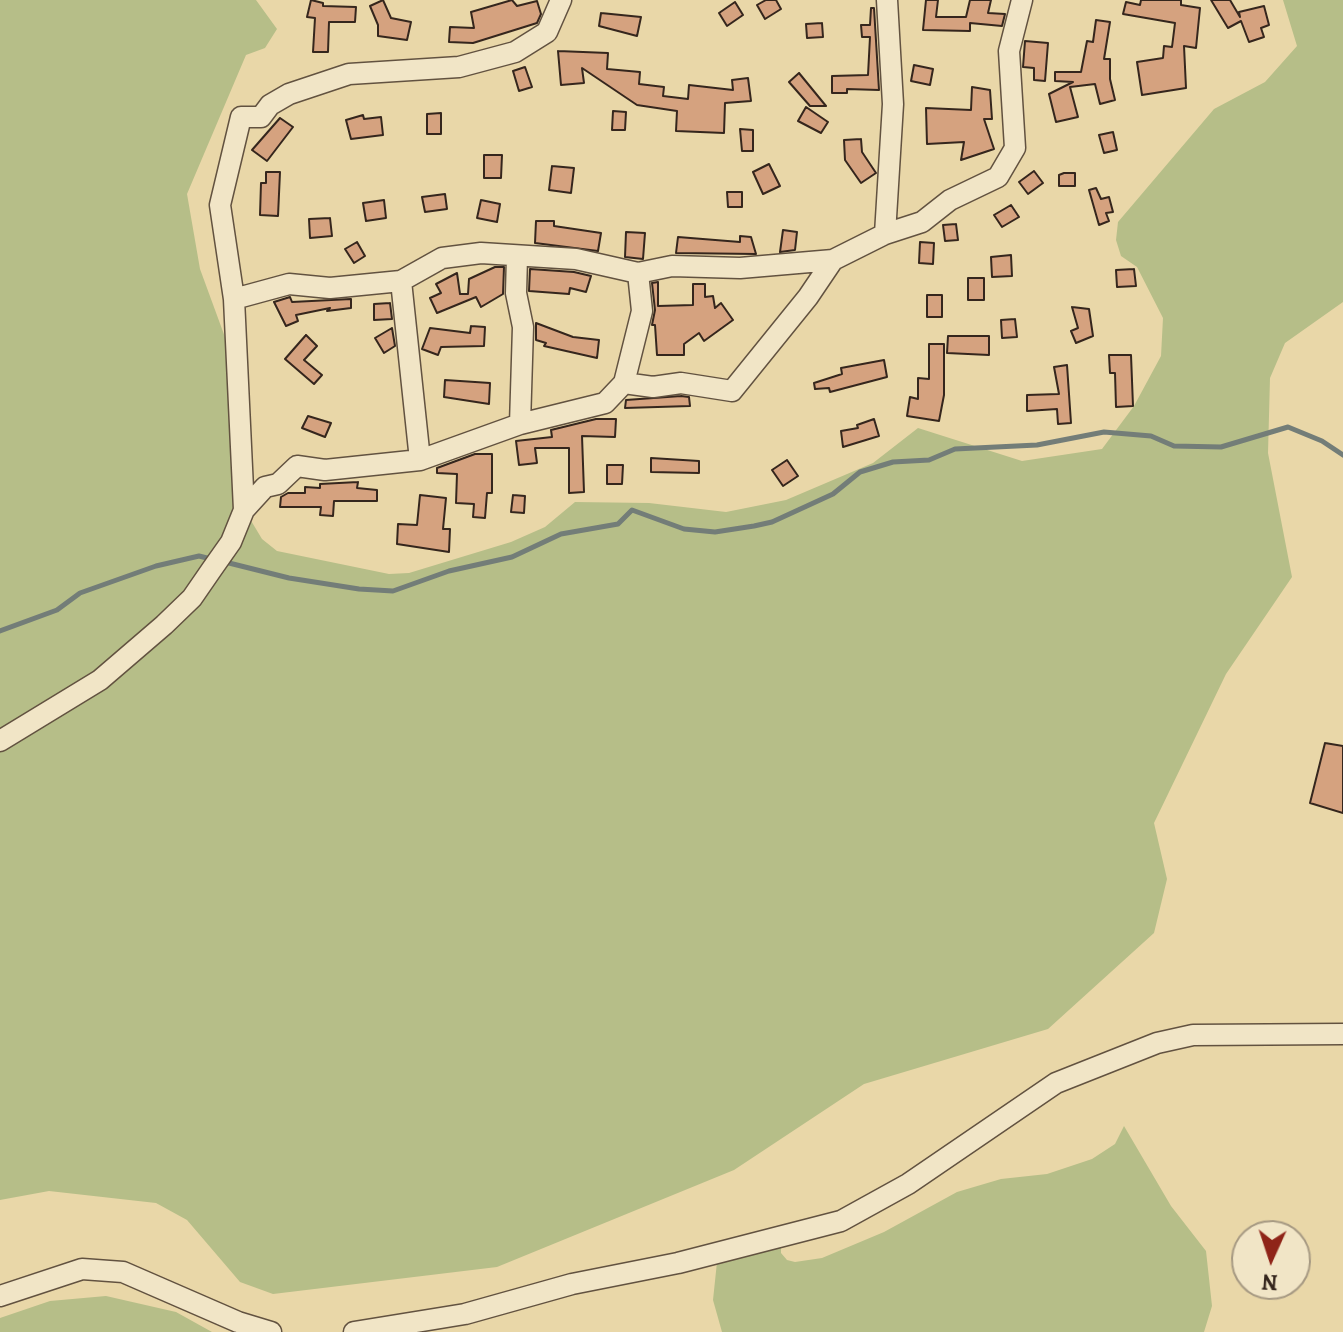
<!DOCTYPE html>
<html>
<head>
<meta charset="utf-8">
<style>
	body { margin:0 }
	#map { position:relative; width:1343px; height:1332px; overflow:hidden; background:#e9d7a8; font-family:Alegreya,serif }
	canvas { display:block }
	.north { position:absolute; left:1231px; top:1220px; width:80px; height:80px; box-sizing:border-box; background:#f1e5c6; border:2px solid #a69982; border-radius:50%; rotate:183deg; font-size:22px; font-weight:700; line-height:32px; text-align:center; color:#35261d }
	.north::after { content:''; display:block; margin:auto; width:28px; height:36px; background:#8f2418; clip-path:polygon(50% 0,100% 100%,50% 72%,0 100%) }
</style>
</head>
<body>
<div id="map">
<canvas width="1343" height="1332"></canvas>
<div class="north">N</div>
</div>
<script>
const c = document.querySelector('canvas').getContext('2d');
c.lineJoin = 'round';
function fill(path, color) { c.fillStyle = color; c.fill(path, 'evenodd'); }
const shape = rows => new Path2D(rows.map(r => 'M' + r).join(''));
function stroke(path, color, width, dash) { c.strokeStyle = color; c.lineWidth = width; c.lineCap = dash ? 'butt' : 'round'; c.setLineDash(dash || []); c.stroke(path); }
const green = shape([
	[0,0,256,0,277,29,265,48,246,55,187,194,200,269,233,359,238,416,232,489,262,539,277,551,389,574,409,573,511,542,545,527,575,502,649,503,726,512,786,500,873,463,918,428,1022,461,1102,449,1134,406,1161,356,1163,318,1137,267,1121,256,1116,240,1118,222,1214,109,1265,82,1297,46,1283,0,1343,0,1343,302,1285,343,1270,378,1268,453,1292,577,1226,674,1154,823,1167,879,1154,933,1048,1029,864,1084,734,1170,497,1267,273,1294,240,1282,187,1220,156,1203,49,1191,0,1200],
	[1124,1126,1171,1206,1206,1251,1212,1306,1204,1332,722,1332,713,1300,717,1262,781,1244,781,1253,787,1260,795,1262,822,1258,884,1232,957,1192,1001,1179,1047,1174,1092,1159,1115,1144],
	[106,1296,176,1312,212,1332,0,1332,0,1318,50,1301]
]);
const stream = shape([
	[225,562,289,578,359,589,393,591,449,571,512,557,561,534,618,524,632,510,684,529,715,532,754,526,772,522,833,494,860,472,893,462,929,460,955,449,1037,445,1104,432,1151,436,1174,446,1221,447,1288,427,1322,441,1343,455],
	[0,631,57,610,80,593,156,566,199,556,211,559]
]);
const building = shape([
	[311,0,323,3,323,6,356,7,355,22,329,22,328,52,313,52,315,18,307,17,311,0],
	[383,0,391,18,411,22,407,40,378,36,378,25,370,6,383,0],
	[512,0,517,6,537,1,541,14,537,23,473,43,449,42,450,27,474,28,471,12,512,0],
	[766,0,776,0,781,9,765,19,757,5,766,0],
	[926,0,938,0,936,17,966,17,970,0,991,0,988,13,1005,14,1002,26,970,23,970,31,923,30,926,0],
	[1141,0,1181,0,1181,5,1200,8,1196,48,1184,46,1186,88,1142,95,1137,62,1163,58,1164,46,1172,47,1175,23,1123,14,1126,2,1140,5,1141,0],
	[1211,0,1230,0,1240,17,1239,12,1264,6,1269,25,1261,28,1264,37,1249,42,1241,21,1228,28,1211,0],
	[735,2,743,15,727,26,719,13,735,2],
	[871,8,874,8,879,90,847,89,847,93,832,93,832,76,868,75,870,37,862,37,861,25,870,25,871,8],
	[601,13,641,17,637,36,599,26,601,13],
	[1096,20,1110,22,1104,59,1110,59,1110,79,1115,100,1100,104,1095,84,1070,87,1078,117,1056,122,1049,94,1073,82,1055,81,1055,72,1081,72,1087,41,1093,42,1096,20],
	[822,23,823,37,807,38,806,24,822,23],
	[1025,41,1048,43,1045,81,1034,80,1034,68,1023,67,1025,41],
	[558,51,608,53,607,69,640,72,639,84,664,87,663,96,688,99,689,85,733,90,732,80,748,78,751,101,725,103,724,133,676,131,677,111,637,105,582,68,584,83,561,85,558,51],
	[914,65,933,69,930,85,911,81,914,65],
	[525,67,532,87,519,91,513,71,525,67],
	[799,73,826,106,810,106,789,82,799,73],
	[972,87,990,90,992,119,984,119,994,149,961,160,964,142,927,144,926,108,971,110,972,87],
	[806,107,828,122,821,133,798,121,806,107],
	[613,111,626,112,625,130,612,130,613,111],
	[441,113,441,134,427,134,427,114,441,113],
	[363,115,364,119,381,117,383,135,351,139,346,120,363,115],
	[280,118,293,127,267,161,252,150,280,118],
	[740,129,753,130,753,151,742,151,740,129],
	[1113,132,1117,150,1104,153,1099,135,1113,132],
	[861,139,862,152,876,173,861,183,845,160,844,140,861,139],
	[484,155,502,155,501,178,484,178,484,155],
	[769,164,780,186,763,194,753,172,769,164],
	[552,166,574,168,571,193,549,190,552,166],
	[1034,171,1043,183,1028,194,1019,182,1034,171],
	[266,172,280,172,278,216,260,215,261,183,266,183,266,172],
	[1064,173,1075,173,1075,186,1059,186,1059,175,1064,173],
	[1096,188,1101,199,1109,197,1113,212,1106,213,1109,221,1099,225,1089,190,1096,188],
	[727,192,742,192,742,207,728,207,727,192],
	[445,194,447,209,425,212,422,197,445,194],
	[384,200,386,218,366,221,363,203,384,200],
	[481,200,500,204,497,222,477,218,481,200],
	[1011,205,1019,217,1002,227,994,215,1011,205],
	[330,218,332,236,310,238,309,219,330,218],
	[536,221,554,221,554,226,601,233,598,251,535,243,536,221],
	[956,224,958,240,945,241,943,225,956,224],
	[783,230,797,232,795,250,780,252,783,230],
	[626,232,645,233,643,259,625,257,626,232],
	[740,236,751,237,756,254,676,253,678,237,740,242,740,236],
	[357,242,365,256,354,263,345,249,357,242],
	[920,242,934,243,933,264,919,263,920,242],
	[1011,255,1012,276,992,277,991,257,1011,255],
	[504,267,503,294,481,307,476,297,437,313,430,298,441,293,436,284,457,273,460,294,468,294,469,279,495,267,504,267],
	[530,269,574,272,591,276,586,292,570,288,569,294,529,291,530,269],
	[1134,269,1136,286,1117,287,1116,270,1134,269],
	[968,278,984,278,984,300,968,300,968,278],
	[658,282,658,306,693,305,693,284,705,284,705,297,713,296,715,308,721,303,733,320,704,341,699,333,684,344,684,355,657,355,655,325,652,325,655,310,652,283,658,282],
	[927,295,942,295,942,317,927,317,927,295],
	[290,297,292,302,351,299,351,308,327,311,330,308,296,315,298,321,286,326,274,302,290,297],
	[390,303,392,319,374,320,374,304,390,303],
	[1072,307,1089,309,1093,336,1076,343,1071,331,1078,328,1072,307],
	[1015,319,1017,337,1002,338,1001,320,1015,319],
	[536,323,573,337,599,340,597,358,544,346,546,343,536,340,536,323],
	[471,326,485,327,484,346,441,347,438,355,422,349,430,328,470,333,471,326],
	[392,328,395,346,384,353,375,338,392,328],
	[306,335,317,346,304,360,322,375,314,384,285,359,306,335],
	[948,336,989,336,989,355,947,353,948,336],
	[929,344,944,344,944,395,939,421,907,416,910,397,918,399,918,378,929,379,929,344],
	[1109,355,1131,355,1133,406,1116,407,1115,373,1110,373,1109,355],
	[884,360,887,377,830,392,829,388,815,389,814,383,842,374,841,368,884,360],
	[1067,365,1071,423,1058,424,1057,409,1027,411,1027,395,1059,394,1054,367,1067,365],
	[445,380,490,383,489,404,444,397,445,380],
	[681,396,689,397,690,406,625,408,626,400,681,396],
	[308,416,331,423,325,437,302,428,308,416],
	[596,419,616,419,615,437,582,436,584,492,569,493,569,448,535,448,537,463,519,465,516,441,552,437,551,430,596,419],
	[874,419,879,436,843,447,841,431,858,428,857,425,874,419],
	[475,454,492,454,492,493,487,493,485,518,473,517,474,504,456,503,457,474,437,473,437,468,475,454],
	[651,458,699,461,699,473,651,472,651,458],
	[787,460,798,476,783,486,772,470,787,460],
	[607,465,623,465,622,484,607,484,607,465],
	[358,482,357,488,377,490,377,501,334,501,333,516,320,515,321,507,280,507,281,497,288,493,305,493,305,487,320,488,320,484,358,482],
	[420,495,446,498,443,529,450,529,449,552,397,544,398,524,417,525,420,495],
	[513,495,525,496,524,513,511,512,513,495],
	[1325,743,1343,746,1343,813,1310,803,1325,743]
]);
const minor = shape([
	[885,234,893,104,887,0],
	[517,257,516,293,523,327,520,424],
	[401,281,420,460],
	[234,299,289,284,330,288,401,281,442,258,481,253,576,259,638,273,672,266,740,268,833,260],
	[624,383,642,311,638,273],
	[244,510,234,299,220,205,241,117,261,117,270,105,289,94,349,74,459,67,515,52,547,32,561,0],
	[0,741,100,680,164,625,192,598,212,569,231,542,244,510,265,487,278,484,297,466,325,470,420,460,520,424,605,403,624,383,653,387,681,383,732,391,808,297,833,260,885,234,922,222,950,200,998,177,1015,148,1009,51,1022,0],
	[0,1296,82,1269,123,1272,238,1322,271,1332],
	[354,1332,465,1314,572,1284,678,1263,841,1221,908,1184,1056,1083,1157,1043,1193,1035,1343,1034]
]);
fill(green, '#b6be88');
stroke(stream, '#737d78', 5);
fill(building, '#d5a27f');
stroke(building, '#35261d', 2);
stroke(minor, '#625240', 23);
stroke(minor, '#f1e5c6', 20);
</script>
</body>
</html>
